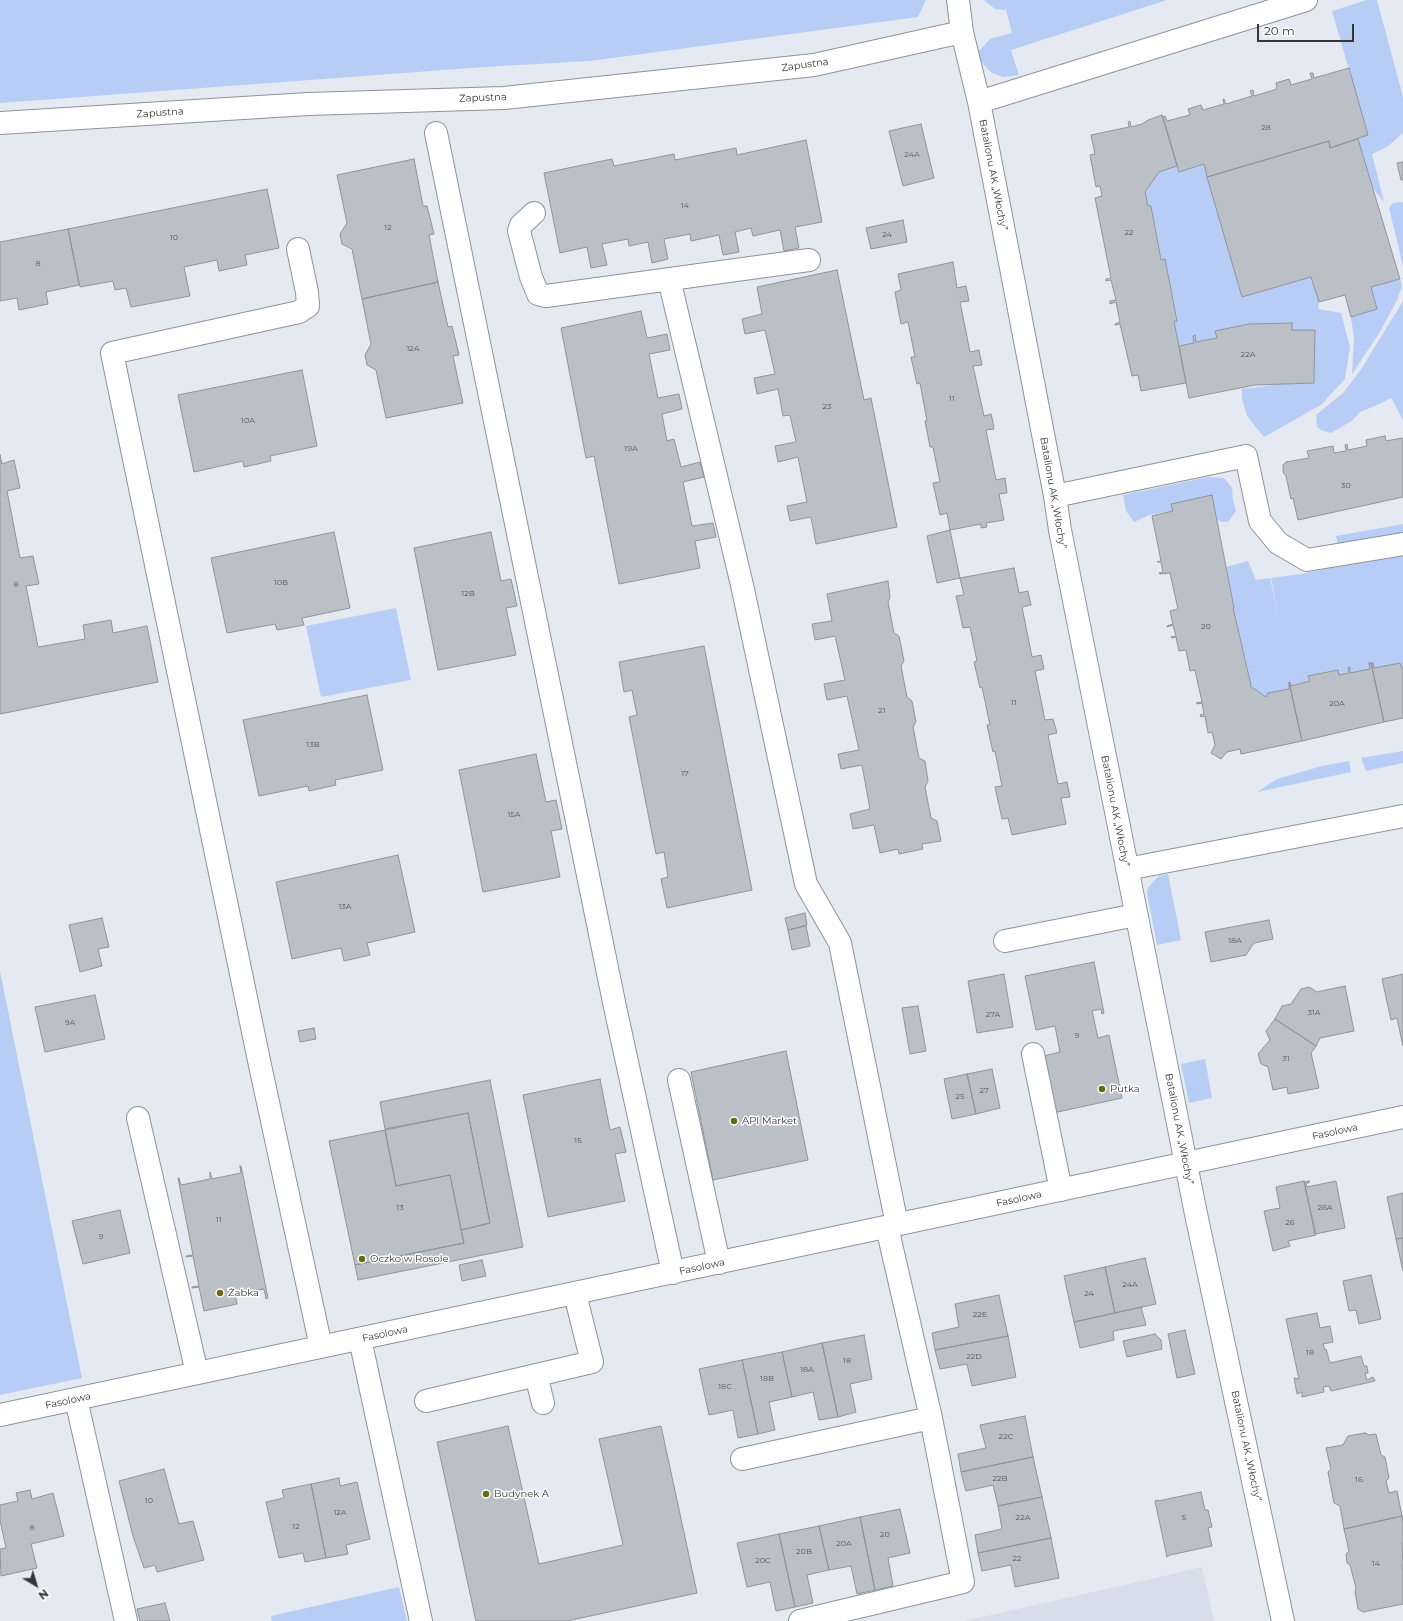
<!DOCTYPE html>
<html>
<head>
<meta charset="utf-8">
<style>
	body { margin:0 }
	#map { position:relative; width:1403px; height:1621px; overflow:hidden; background:#e5e9f1; font-family:Montserrat,sans-serif }
	canvas { display:block }
	.north { position:absolute; left:16px; top:1565px; width:40px; height:40px; -webkit-text-stroke:3px #fff; paint-order:stroke; rotate:142deg; font-size:11px; font-weight:700; line-height:16px; text-align:center; color:#353639 }
	.north::after { content:''; display:block; margin:auto; width:14px; height:18px; background:#353639; clip-path:polygon(50% 0,100% 100%,50% 72%,0 100%) }
	.scale { position:absolute; left:1257px; top:24px; width:97px; height:18px; box-sizing:border-box; border:2px solid #353639; border-top:0; padding-left:5px; font-size:12px; line-height:14px; white-space:nowrap; color:#353639; -webkit-text-stroke:3px #fff; paint-order:stroke }
</style>
</head>
<body>
<div id="map">
<canvas width="1403" height="1621"></canvas>
<div class="north">N</div>
<div class="scale">20 m</div>
</div>
<script>
const c = document.querySelector('canvas').getContext('2d');
c.lineJoin = 'round';
function fill(path, color) { c.fillStyle = color; c.fill(path, 'evenodd'); }
const shape = rows => new Path2D(rows.map(r => 'M' + r).join(''));
function stroke(path, color, width, dash) { c.strokeStyle = color; c.lineWidth = width; c.lineCap = dash ? 'butt' : 'round'; c.setLineDash(dash || []); c.stroke(path); }
function label(font, color, halo, rows, align = 'center') {
  c.font = font + ' Montserrat,sans-serif'; c.lineWidth = 3; c.setLineDash([]); c.textBaseline = 'middle'; c.strokeStyle = halo; c.fillStyle = color; for (const [text, x, y, turn = 0] of rows) {
    c.save(); c.translate(x, y); c.rotate((+turn || 0) * Math.PI / 180); c.textAlign = isNaN(turn) ? turn : align; if (halo) c.strokeText(text, 0, 0); c.fillText(text, 0, 0); c.restore();
  }
}
const built = shape([
	[1202,1567,1214,1621,965,1621,1168,1575]
]);
const green = shape([
	[0,0,926,0,918,17,590,61,485,67,0,103],
	[984,0,1167,0,1011,50,1019,75,1003,77,992,73,984,65,979,57,979,51,990,39,1012,33,1006,10,995,9],
	[1367,0,1377,0,1403,97,1403,133,1387,147,1372,154,1384,202,1372,187,1358,139,1368,135,1332,11],
	[1204,164,1242,297,1311,277,1319,302,1318,309,1341,313,1350,347,1345,379,1321,405,1264,437,1247,416,1242,399,1242,389,1281,384,1314,383,1315,330,1292,330,1291,323,1249,324,1216,331,1217,338,1196,342,1194,335,1193,336,1194,343,1179,346,1174,321,1177,321,1165,260,1161,260,1151,206,1148,206,1145,192,1159,172,1177,166,1179,172],
	[1403,202,1403,266,1389,208,1393,203],
	[1400,279,1402,286,1397,300,1380,332,1352,374,1354,338,1351,317,1377,309,1371,287],
	[1403,301,1403,420,1391,398,1377,405,1360,412,1353,420,1331,433,1321,430,1317,427,1316,415,1343,393,1360,371],
	[1208,477,1224,478,1232,488,1233,500,1236,511,1228,522,1222,522,1217,520,1212,496,1173,511,1149,515,1134,522,1126,511,1123,495],
	[1403,524,1403,533,1338,545,1336,536],
	[1403,553,1403,668,1402,668,1400,663,1374,668,1373,663,1370,663,1370,669,1350,673,1350,668,1349,673,1339,675,1337,670,1309,676,1310,681,1291,686,1290,682,1288,682,1289,689,1268,693,1266,697,1250,686,1251,684,1233,608,1234,608,1226,567,1248,561,1256,580,1270,578,1278,615,1271,578,1301,574],
	[396,608,411,680,321,697,306,626],
	[1403,751,1403,763,1366,771,1361,758],
	[1349,761,1351,772,1257,792,1277,779,1322,766],
	[1168,874,1181,940,1157,945,1147,893,1148,887,1159,876],
	[0,971,82,1378,0,1395],
	[1205,1059,1212,1098,1189,1103,1181,1064],
	[399,1587,407,1621,272,1621,271,1616]
]);
const building = shape([
	[1349,68,1368,135,1330,148,1329,141,1207,177,1204,164,1179,172,1163,117,1165,116,1167,121,1190,115,1188,109,1201,105,1203,110,1224,104,1223,99,1224,99,1226,104,1252,96,1250,91,1253,90,1254,96,1277,89,1276,83,1289,79,1291,85,1312,79,1310,73,1313,73,1314,78,1349,68],
	[1162,115,1177,166,1159,172,1145,192,1148,206,1151,206,1161,260,1165,259,1177,321,1174,321,1186,383,1141,391,1138,375,1132,376,1120,324,1115,325,1115,324,1120,322,1116,302,1110,304,1110,301,1116,300,1111,280,1106,281,1106,279,1111,278,1095,198,1102,196,1100,186,1096,187,1090,155,1095,154,1091,135,1129,127,1128,122,1130,121,1131,127,1142,124,1148,120,1162,115],
	[921,124,934,178,903,186,889,131,921,124],
	[1358,139,1400,279,1371,287,1377,309,1351,317,1345,295,1319,302,1311,277,1242,297,1207,177,1329,141,1330,148,1358,139],
	[806,140,822,222,795,227,799,248,784,251,780,230,753,236,751,228,735,232,739,252,723,255,719,235,691,241,690,234,664,239,668,259,652,263,648,242,629,246,628,239,602,244,607,265,591,268,587,247,560,253,544,173,612,159,614,166,674,154,675,160,736,148,737,155,806,140],
	[414,159,423,206,427,206,434,234,429,235,438,282,362,299,352,249,342,244,340,234,347,223,337,175,414,159],
	[1403,162,1403,180,1401,180,1397,163,1403,162],
	[267,189,279,248,245,255,247,265,219,271,217,260,184,267,190,296,131,307,126,288,115,290,113,281,80,287,68,229,267,189],
	[903,220,907,242,871,249,866,228,903,220],
	[68,229,79,285,46,292,48,304,19,310,17,298,0,301,0,242,68,229],
	[953,262,957,288,966,286,969,301,960,302,970,352,979,350,982,365,973,366,984,416,991,414,993,422,994,429,986,430,996,480,1005,478,1007,493,999,494,1004,520,986,523,987,527,981,528,981,524,950,530,947,513,940,515,933,483,940,482,933,447,930,447,925,421,927,421,920,383,917,384,911,357,915,357,908,322,901,324,895,292,901,290,898,274,953,262],
	[837,270,864,400,871,398,897,527,816,544,811,517,790,521,787,506,807,502,798,457,778,462,775,446,796,442,790,415,783,416,778,389,757,394,754,378,775,374,765,330,745,334,742,319,762,314,757,287,837,270],
	[438,282,448,327,452,326,459,355,453,356,463,403,386,418,376,370,367,365,365,355,371,344,362,299,438,282],
	[641,311,647,338,667,334,670,350,649,354,658,398,679,394,682,409,662,414,667,441,674,439,681,467,700,462,704,477,683,482,692,526,713,523,716,537,695,541,700,568,619,584,594,456,586,458,561,328,641,311],
	[1292,323,1292,330,1315,330,1314,383,1255,385,1189,398,1179,346,1194,343,1193,336,1195,335,1196,342,1217,338,1215,331,1249,324,1292,323],
	[302,370,317,446,270,456,271,461,244,467,243,461,194,472,178,395,302,370],
	[1385,436,1386,441,1403,438,1403,497,1298,520,1293,498,1291,499,1286,476,1283,472,1283,465,1286,462,1309,458,1307,451,1333,446,1334,453,1346,451,1345,445,1347,444,1348,450,1367,446,1366,440,1385,436],
	[0,455,2,464,14,460,20,488,7,491,20,558,33,556,39,584,26,586,38,647,85,639,83,625,111,620,113,633,147,626,158,682,0,714,0,455],
	[1212,495,1234,608,1233,608,1251,685,1250,686,1266,697,1268,693,1289,689,1289,682,1302,741,1241,754,1240,749,1227,752,1221,759,1211,753,1215,745,1212,732,1208,733,1205,716,1201,717,1200,715,1204,714,1202,703,1197,704,1196,703,1202,702,1195,670,1190,671,1186,650,1179,651,1176,637,1172,638,1171,637,1176,636,1173,625,1167,627,1167,626,1173,624,1170,611,1178,609,1170,573,1160,574,1159,573,1163,572,1161,562,1157,562,1161,561,1152,516,1173,511,1171,504,1212,495],
	[950,530,960,578,937,583,927,536,950,530],
	[334,532,350,608,302,618,304,625,277,630,275,624,227,633,211,558,334,532],
	[491,532,501,581,511,579,517,606,506,608,516,655,438,670,414,548,491,532],
	[1014,568,1019,593,1028,591,1031,605,1022,607,1032,657,1041,655,1044,669,1035,671,1045,720,1053,719,1057,733,1048,735,1058,784,1067,782,1070,797,1061,798,1066,824,1012,835,1008,818,1002,819,995,787,1002,786,995,751,993,752,987,725,990,725,982,687,980,688,974,662,977,661,970,627,963,628,956,596,964,595,960,578,1014,568],
	[888,581,890,597,888,602,894,633,899,636,904,661,901,666,907,697,912,701,916,722,913,727,919,758,925,761,928,781,925,787,931,818,937,821,941,841,922,844,923,849,899,854,898,849,880,853,874,825,853,829,850,814,870,809,862,765,841,769,838,754,859,750,847,696,827,700,824,684,845,680,835,636,815,640,812,624,832,621,827,594,888,581],
	[704,646,752,890,667,908,661,879,668,877,664,852,656,854,629,717,637,715,632,690,624,692,619,662,704,646],
	[1369,663,1371,663,1384,722,1302,741,1289,682,1290,682,1291,686,1310,681,1308,676,1338,670,1339,675,1349,673,1348,668,1350,667,1350,673,1370,669,1369,663],
	[1371,663,1373,663,1374,668,1400,663,1402,668,1403,668,1403,718,1384,722,1371,663],
	[367,695,383,770,335,780,336,785,309,791,308,786,259,796,243,720,367,695],
	[536,754,546,802,556,800,562,829,551,831,560,877,483,892,459,770,536,754],
	[398,855,415,932,367,943,370,955,344,961,341,948,292,959,276,882,398,855],
	[805,913,807,925,788,930,785,918,805,913],
	[102,918,109,947,98,949,102,966,80,972,69,925,102,918],
	[1269,920,1273,939,1254,943,1246,955,1211,962,1205,932,1269,920],
	[806,926,810,946,792,950,788,930,806,926],
	[1094,962,1104,1013,1102,1014,1101,1009,1092,1011,1098,1038,1109,1035,1122,1098,1053,1113,1044,1056,1060,1052,1055,1026,1036,1030,1025,976,1094,962],
	[1004,974,1013,1027,977,1033,968,981,1004,974],
	[1403,974,1403,1046,1397,1018,1391,1020,1382,979,1403,974],
	[1345,986,1354,1031,1320,1038,1316,1046,1275,1019,1282,1006,1291,1004,1301,989,1309,987,1317,992,1345,986],
	[95,995,105,1039,45,1052,35,1007,95,995],
	[918,1006,926,1051,910,1054,902,1008,918,1006],
	[1275,1019,1316,1046,1311,1053,1319,1088,1288,1094,1287,1087,1273,1090,1268,1067,1261,1064,1258,1054,1270,1040,1266,1031,1275,1019],
	[314,1028,316,1039,300,1042,298,1031,314,1028],
	[786,1051,808,1160,713,1180,691,1072,786,1051],
	[992,1069,1000,1108,976,1114,967,1074,992,1069],
	[967,1074,976,1114,952,1119,944,1079,967,1074],
	[600,1079,610,1130,620,1127,626,1152,615,1154,625,1201,548,1217,523,1095,600,1079],
	[490,1080,523,1247,358,1280,355,1265,464,1243,461,1230,490,1223,468,1113,385,1129,380,1102,490,1080],
	[468,1113,490,1223,461,1230,450,1175,396,1186,385,1130,468,1113],
	[385,1130,396,1186,450,1175,464,1243,355,1265,329,1141,385,1130],
	[240,1166,241,1166,268,1298,266,1299,264,1289,235,1294,237,1304,204,1311,199,1287,192,1288,192,1287,199,1286,193,1256,186,1257,186,1256,193,1255,178,1178,179,1178,181,1185,210,1179,210,1172,212,1179,241,1173,240,1166],
	[1304,1181,1316,1235,1288,1241,1290,1246,1273,1251,1264,1211,1280,1208,1276,1187,1304,1181],
	[1309,1181,1309,1183,1306,1183,1307,1187,1336,1181,1345,1228,1315,1234,1304,1182,1309,1181],
	[1403,1193,1403,1238,1396,1239,1387,1197,1403,1193],
	[120,1210,130,1253,83,1264,72,1221,120,1210],
	[1403,1238,1403,1271,1396,1239,1403,1238],
	[1145,1258,1156,1304,1115,1313,1105,1267,1145,1258],
	[482,1260,486,1276,462,1281,459,1265,482,1260],
	[1105,1267,1115,1313,1074,1322,1064,1276,1105,1267],
	[1371,1275,1381,1319,1359,1324,1356,1310,1349,1311,1343,1281,1371,1275],
	[999,1295,1008,1336,935,1350,932,1333,959,1327,955,1304,999,1295],
	[1141,1307,1146,1325,1113,1331,1114,1340,1080,1348,1074,1322,1141,1307],
	[1317,1313,1320,1328,1330,1326,1333,1342,1323,1344,1325,1350,1326,1349,1330,1363,1361,1356,1364,1366,1367,1366,1368,1373,1365,1373,1367,1380,1373,1377,1375,1381,1331,1391,1329,1386,1323,1387,1324,1392,1302,1397,1302,1392,1297,1394,1294,1378,1299,1379,1286,1319,1317,1313],
	[1185,1330,1195,1374,1177,1378,1168,1334,1185,1330],
	[1155,1334,1161,1340,1162,1349,1127,1357,1123,1341,1155,1334],
	[864,1335,872,1379,850,1384,856,1412,838,1417,822,1343,864,1335],
	[1008,1336,1016,1377,972,1386,967,1364,940,1369,935,1350,1008,1336],
	[822,1343,838,1417,819,1420,813,1392,792,1397,782,1352,822,1343],
	[782,1352,792,1397,769,1402,775,1430,758,1434,742,1360,782,1352],
	[742,1360,758,1434,738,1438,733,1410,709,1415,699,1369,742,1360],
	[1025,1416,1033,1457,961,1472,958,1454,986,1448,980,1425,1025,1416],
	[508,1426,539,1564,623,1545,599,1439,661,1426,697,1593,567,1621,476,1621,437,1442,508,1426],
	[1365,1433,1369,1435,1376,1434,1381,1455,1385,1457,1389,1478,1386,1481,1389,1493,1397,1491,1402,1516,1344,1529,1340,1506,1334,1503,1328,1472,1331,1469,1326,1448,1343,1445,1348,1436,1365,1433],
	[1033,1457,1042,1497,998,1506,993,1485,966,1491,961,1472,1033,1457],
	[164,1469,179,1524,193,1521,204,1560,157,1572,155,1565,144,1568,133,1536,119,1481,164,1469],
	[339,1478,340,1486,357,1482,370,1539,346,1545,348,1554,326,1558,311,1484,339,1478],
	[311,1484,326,1558,305,1562,303,1553,279,1558,266,1502,284,1498,282,1490,311,1484],
	[30,1490,32,1499,53,1493,64,1536,31,1544,37,1568,1,1576,0,1549,6,1548,0,1520,0,1505,18,1501,16,1493,30,1490],
	[1201,1492,1205,1510,1208,1510,1212,1527,1208,1528,1212,1546,1170,1555,1167,1557,1155,1501,1158,1500,1158,1501,1201,1492],
	[1042,1497,1051,1538,978,1553,975,1535,1002,1529,998,1506,1042,1497],
	[900,1509,910,1553,888,1558,893,1586,875,1590,860,1517,900,1509],
	[1402,1516,1403,1522,1403,1543,1402,1543,1403,1565,1402,1566,1403,1572,1403,1604,1363,1612,1358,1609,1355,1592,1356,1588,1350,1565,1347,1563,1346,1554,1349,1551,1344,1529,1402,1516],
	[860,1517,875,1590,857,1594,851,1566,829,1570,819,1526,860,1517],
	[819,1526,829,1570,807,1575,813,1603,795,1607,779,1534,819,1526],
	[779,1534,795,1607,776,1611,770,1582,747,1587,737,1543,779,1534],
	[1051,1538,1059,1578,1015,1587,1011,1565,982,1571,978,1553,1051,1538],
	[165,1603,170,1621,140,1621,137,1609,165,1603]
]);
const minor = shape([
	[958,0,962,32,979,102,1055,496,1060,530,1196,1214,1283,1621],
	[979,102,1306,0],
	[0,123,308,104,504,98,814,65,962,32],
	[436,133,615,1007,673,1273],
	[534,213,521,225,519,231,531,277,538,294,546,296,809,260],
	[298,249,307,292,308,306,299,312,112,353,261,1070,321,1347],
	[669,279,742,585,806,884,840,943,897,1225],
	[1055,496,1246,456,1260,521,1278,543,1307,560,1403,544],
	[1127,869,1403,816],
	[1005,941,1136,915],
	[1033,1054,1061,1190],
	[679,1080,719,1263],
	[138,1118,197,1373],
	[360,1339,421,1621],
	[536,1375,543,1403],
	[76,1399,126,1621],
	[426,1401,592,1362,575,1294],
	[0,1415,1403,1117],
	[742,1459,931,1418],
	[800,1621,963,1582,931,1418,887,1227]
]);
const markers = [
	[1102,1089,4,"#666c11"],
	[734,1121,4,"#666c11"],
	[362,1259,4,"#666c11"],
	[220,1293,4,"#666c11"],
	[486,1494,4,"#666c11"]
];
const numberNames = [
	["28",1266,128],
	["24A",912,155],
	["14",685,206],
	["12",388,228],
	["22",1129,233],
	["24",887,235],
	["10",174,238],
	["8",38,264],
	["12A",413,349],
	["22A",1248,355],
	["11",952,399],
	["23",827,407],
	["10A",248,421],
	["19A",631,449],
	["30",1346,486],
	["10B",281,583],
	["8",16,585],
	["12B",468,594],
	["20",1206,627],
	["11",1014,703],
	["20A",1337,704],
	["21",882,711],
	["13B",313,745],
	["17",685,774],
	["15A",514,815],
	["13A",345,907],
	["18A",1235,941],
	["31A",1314,1013],
	["27A",993,1015],
	["9A",70,1023],
	["9",1077,1036],
	["31",1286,1059],
	["27",984,1091],
	["25",960,1097],
	["15",578,1141],
	["13",400,1208],
	["26A",1325,1208],
	["11",219,1220],
	["26",1290,1223],
	["9",101,1237],
	["24A",1130,1285],
	["24",1089,1294],
	["22E",980,1315],
	["18",1310,1353],
	["22D",974,1357],
	["18",847,1361],
	["18A",807,1370],
	["18B",767,1379],
	["18C",725,1387],
	["22C",1006,1437],
	["22B",1000,1479],
	["16",1359,1480],
	["10",149,1501],
	["12A",340,1513],
	["22A",1023,1518],
	["5",1184,1518],
	["12",296,1527],
	["8",32,1528],
	["20",885,1535],
	["20A",844,1544],
	["20B",804,1552],
	["22",1017,1559],
	["20C",763,1561],
	["14",1376,1564]
];
const streetNames = [
	["Zapustna",805,65,-8],
	["Zapustna",483,98,-2],
	["Zapustna",160,113,-4],
	["Batalionu AK „Włochy”",993,175,79],
	["Batalionu AK „Włochy”",1053,493,80],
	["Batalionu AK „Włochy”",1115,811,79],
	["Batalionu AK „Włochy”",1179,1129,79],
	["Fasolowa",1335,1132,-12],
	["Fasolowa",1019,1199,-12],
	["Fasolowa",702,1267,-12],
	["Fasolowa",385,1334,-12],
	["Fasolowa",68,1401,-12],
	["Batalionu AK „Włochy”",1246,1446,78]
];
const poiNames = [
	["Putka",1110,1089],
	["API Market",742,1121],
	["Oczko w Rosole",370,1259],
	["Żabka",228,1293],
	["Budynek A",494,1494]
];
fill(built, '#d6deec');
fill(green, '#b8cdf6');
fill(building, '#bbbfc6');
stroke(building, '#90939b', 1);
stroke(minor, '#8e9299', 24);
stroke(minor, '#fff', 22);
for (const [x, y, r, color] of markers) { const dot = new Path2D(); dot.arc(x, y, r, 0, 2 * Math.PI); c.fillStyle = color; c.fill(dot); stroke(dot, '#fff', 1.5); }
label('8px', '#56585c', null, numberNames);
label('10px', '#353639', '#fff', streetNames);
label('10px', '#353639', '#fff', poiNames, 'left');
</script>
</body>
</html>
